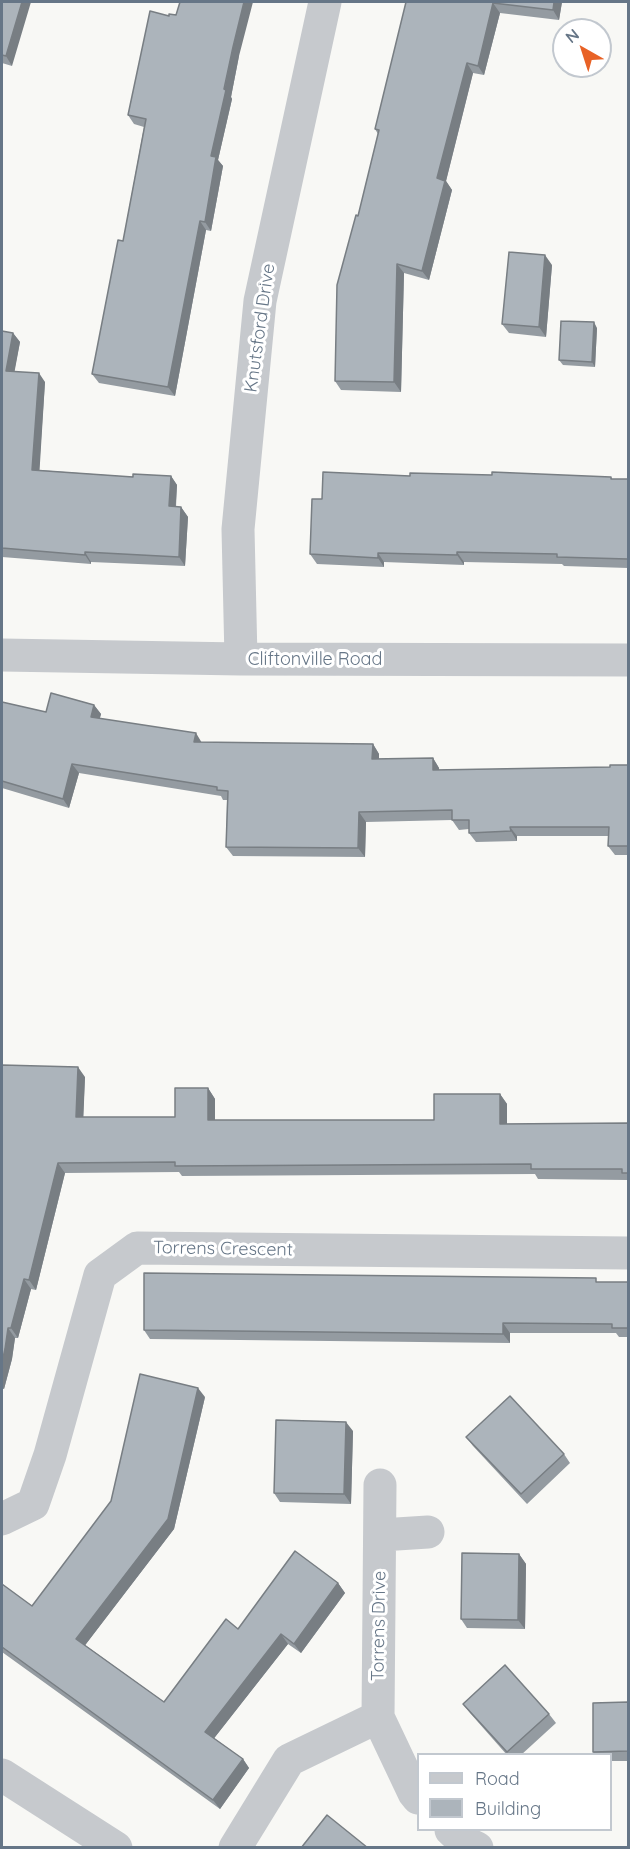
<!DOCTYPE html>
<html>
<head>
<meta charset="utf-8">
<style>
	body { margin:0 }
	#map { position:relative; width:630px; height:1849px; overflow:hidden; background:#f8f8f5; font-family:Quicksand,sans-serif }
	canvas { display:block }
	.frame { position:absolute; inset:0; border:3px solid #667687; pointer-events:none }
	.legend { position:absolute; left:417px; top:1753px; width:195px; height:78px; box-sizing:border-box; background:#fff; border:2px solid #c2c8cf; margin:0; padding:8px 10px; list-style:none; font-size:18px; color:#667687 }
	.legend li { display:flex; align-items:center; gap:12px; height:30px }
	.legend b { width:30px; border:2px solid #c2c8cf }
	.north { position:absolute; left:552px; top:18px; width:60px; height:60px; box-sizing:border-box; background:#fff; border:2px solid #c2c8cf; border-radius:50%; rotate:321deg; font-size:16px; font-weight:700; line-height:24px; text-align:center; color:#667687 }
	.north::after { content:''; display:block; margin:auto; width:21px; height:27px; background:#e86226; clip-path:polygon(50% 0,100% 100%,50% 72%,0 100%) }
</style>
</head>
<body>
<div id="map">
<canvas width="630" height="1849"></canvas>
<div class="frame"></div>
<ul class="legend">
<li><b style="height:8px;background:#c6c9cd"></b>Road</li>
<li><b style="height:16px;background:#acb4bb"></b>Building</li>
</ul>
<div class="north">N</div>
</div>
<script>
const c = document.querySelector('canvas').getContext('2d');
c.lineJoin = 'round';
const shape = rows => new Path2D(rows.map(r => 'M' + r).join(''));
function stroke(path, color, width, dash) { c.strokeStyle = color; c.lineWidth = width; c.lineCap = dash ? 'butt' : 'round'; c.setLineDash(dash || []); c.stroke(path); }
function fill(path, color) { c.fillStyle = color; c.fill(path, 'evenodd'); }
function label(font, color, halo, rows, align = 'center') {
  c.font = font + ' Quicksand,sans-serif'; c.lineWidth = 6; c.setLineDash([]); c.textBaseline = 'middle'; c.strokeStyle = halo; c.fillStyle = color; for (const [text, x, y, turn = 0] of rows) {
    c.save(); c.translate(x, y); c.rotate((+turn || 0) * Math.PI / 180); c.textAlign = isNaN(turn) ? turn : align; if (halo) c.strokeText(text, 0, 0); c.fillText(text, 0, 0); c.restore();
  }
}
const minor = shape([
	[2,655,241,659,628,660],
	[241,659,238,529,260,301,325,2],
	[380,1485,378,1717,414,1793,418,1798],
	[2,1519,33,1504,50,1455,100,1275,137,1248,628,1253],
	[381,1535,428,1532],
	[2,1775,116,1848],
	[451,1830,464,1842,477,1848],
	[235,1848,289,1760,378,1717]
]);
const wall = shape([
	[2,2,12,66,2,63],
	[406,2,562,2,559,20,500,13,484,75,473,73,446,181,452,190,429,280,404,273,401,392,341,390,335,381,358,216,378,134,375,129],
	[176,15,239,56,231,97,232,99,218,160,223,166,211,231,206,230,175,396,99,383,92,374,123,241,144,127,134,124,128,115,169,16],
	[552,265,546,337,509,333,502,324],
	[597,328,595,367,563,365,559,360],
	[2,331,13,333,20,342,14,372,45,382,39,470,133,477,171,476,177,485,176,507,181,507,188,517,185,566,91,562,91,564,2,557],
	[492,475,611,477,612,479,628,479,628,568,564,566,562,564,464,562,464,565,384,562,384,567,317,564,310,554,322,499,410,476],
	[2,702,46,712,94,705,101,714,100,718,202,743,373,744,379,754,379,759,433,758,439,768,439,770,610,767,628,765,628,855,615,855,608,846,608,836,517,836,517,841,476,842,469,833,469,829,459,830,452,820,366,822,365,857,233,856,226,847,227,800,223,800,221,796,79,773,69,808,2,788],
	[2,1065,85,1077,83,1117,175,1117,208,1088,215,1099,215,1120,434,1120,500,1094,507,1104,507,1124,628,1123,628,1182,627,1180,538,1179,535,1174,182,1176,179,1172,65,1173,36,1290,31,1289,18,1338,15,1338,12,1359,4,1389,2,1389],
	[599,1282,628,1282,628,1337,619,1337,616,1333,510,1333,510,1343,150,1339,144,1330],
	[205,1397,174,1529,85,1645,164,1702,238,1629,338,1583,345,1593,301,1653,288,1644,214,1738,243,1759,249,1768,220,1809,2,1652,2,1584,32,1606],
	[353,1431,351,1504,280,1502,274,1493],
	[466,1437,564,1454,570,1463,527,1504,473,1446],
	[519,1554,526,1564,525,1629,467,1628,461,1619],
	[628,1702,628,1761,610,1761,610,1755,595,1755,593,1752],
	[463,1704,549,1714,556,1723,521,1755,507,1755,470,1713]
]);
const shadedWall = shape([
	[22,2,31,2,12,66,6,56],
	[244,2,253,2,239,56,231,97,232,99,218,160,223,166,211,231,205,222,211,156,233,47],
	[554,2,562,2,559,20,553,10],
	[493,3,500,13,484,75,478,66],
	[467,63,473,73,446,181,452,190,429,280,422,271,437,178],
	[200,221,206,230,175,396,168,387],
	[545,255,552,265,546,337,539,327],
	[397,264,404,273,401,392,394,382],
	[594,322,597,328,595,367,592,362],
	[13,333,20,342,13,380,6,371],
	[39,373,45,382,39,479,32,470],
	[171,476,177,485,175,516,169,506],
	[181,507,188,517,185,566,179,557],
	[85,552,91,562,91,564,85,555],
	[457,552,464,562,464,565,457,555],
	[378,553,384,562,384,567,378,558],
	[94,705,101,714,97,727,91,717],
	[196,733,202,743,194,742],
	[373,744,379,754,379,769,372,759],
	[433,758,439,768,440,779,433,770],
	[72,764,79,773,69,808,63,799],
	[359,812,366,822,365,857,358,848],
	[510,827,517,836,517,841,511,831],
	[78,1067,85,1077,83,1127,76,1117],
	[208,1088,215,1099,215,1130,208,1120],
	[500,1094,507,1104,507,1134,500,1124],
	[58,1163,65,1173,36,1290,29,1280],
	[24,1279,31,1289,18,1338,11,1328],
	[503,1323,510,1333,510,1343,503,1334],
	[8,1328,15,1338,12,1359,4,1389,2,1386,2,1362],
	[198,1388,205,1397,174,1529,83,1648,76,1639],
	[346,1422,353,1431,351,1504,344,1494],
	[519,1554,526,1564,525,1629,518,1620],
	[338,1583,345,1593,301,1653,294,1644],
	[281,1634,288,1644,212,1741,205,1732],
	[243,1759,249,1768,220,1809,213,1800]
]);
const building = shape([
	[2,2,22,2,6,56,2,55,2,2],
	[180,2,244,2,233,47,224,89,226,90,211,156,216,157,205,222,200,221,168,387,92,374,118,240,123,241,146,119,128,115,150,11,169,16,169,14,176,15,180,2],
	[406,2,554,2,553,10,493,3,478,66,467,63,437,178,445,181,422,271,397,264,394,382,335,381,337,285,356,215,358,216,379,130,375,129,406,2],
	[509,252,545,255,539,327,502,324,509,252],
	[561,321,594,322,592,362,559,360,561,321],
	[2,331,13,333,6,371,39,373,32,470,133,477,133,474,171,476,169,506,181,507,179,557,85,552,85,555,2,548,2,331],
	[323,472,410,476,410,473,492,475,492,472,611,477,611,479,628,479,628,559,557,557,557,554,457,552,457,555,378,553,378,558,310,554,312,499,322,499,323,472],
	[51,693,94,705,91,717,196,733,194,742,373,744,372,759,433,758,433,770,610,767,610,765,628,765,628,846,608,846,609,827,510,827,511,831,469,833,469,820,452,820,452,810,359,812,358,848,226,847,228,791,217,790,217,787,72,764,63,799,2,781,2,702,46,712,51,693],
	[2,1065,78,1067,76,1117,175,1117,175,1088,208,1088,208,1120,434,1120,434,1094,500,1094,500,1124,628,1123,628,1173,622,1173,622,1169,531,1169,531,1164,175,1166,175,1162,58,1163,29,1280,24,1279,11,1328,8,1328,5,1349,2,1362,2,1065],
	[144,1273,596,1278,596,1282,628,1282,628,1328,612,1328,612,1324,503,1323,503,1334,144,1330,144,1273],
	[140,1374,198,1388,168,1519,76,1639,164,1702,226,1619,238,1629,295,1551,338,1583,294,1644,281,1634,205,1732,243,1759,213,1800,2,1647,2,1584,32,1606,111,1501,140,1374],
	[510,1396,564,1454,521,1494,466,1437,510,1396],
	[276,1420,346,1422,344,1494,274,1493,276,1420],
	[462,1553,519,1554,518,1620,461,1619,462,1553],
	[505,1665,549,1714,507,1752,463,1704,505,1665],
	[628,1702,628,1751,593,1752,593,1703,628,1702],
	[327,1815,368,1848,301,1848,327,1815]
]);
const streetNames = [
	["Knutsford Drive",260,328,-82],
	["Cliftonville Road",315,660],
	["Torrens Crescent",223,1249,1],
	["Torrens Drive",379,1626,-89]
];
stroke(minor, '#c6c9cd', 33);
fill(wall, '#949ba1');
fill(shadedWall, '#787e83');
fill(building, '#acb4bb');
stroke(building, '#787e83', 1.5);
label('18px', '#667687', '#fff', streetNames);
</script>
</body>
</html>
